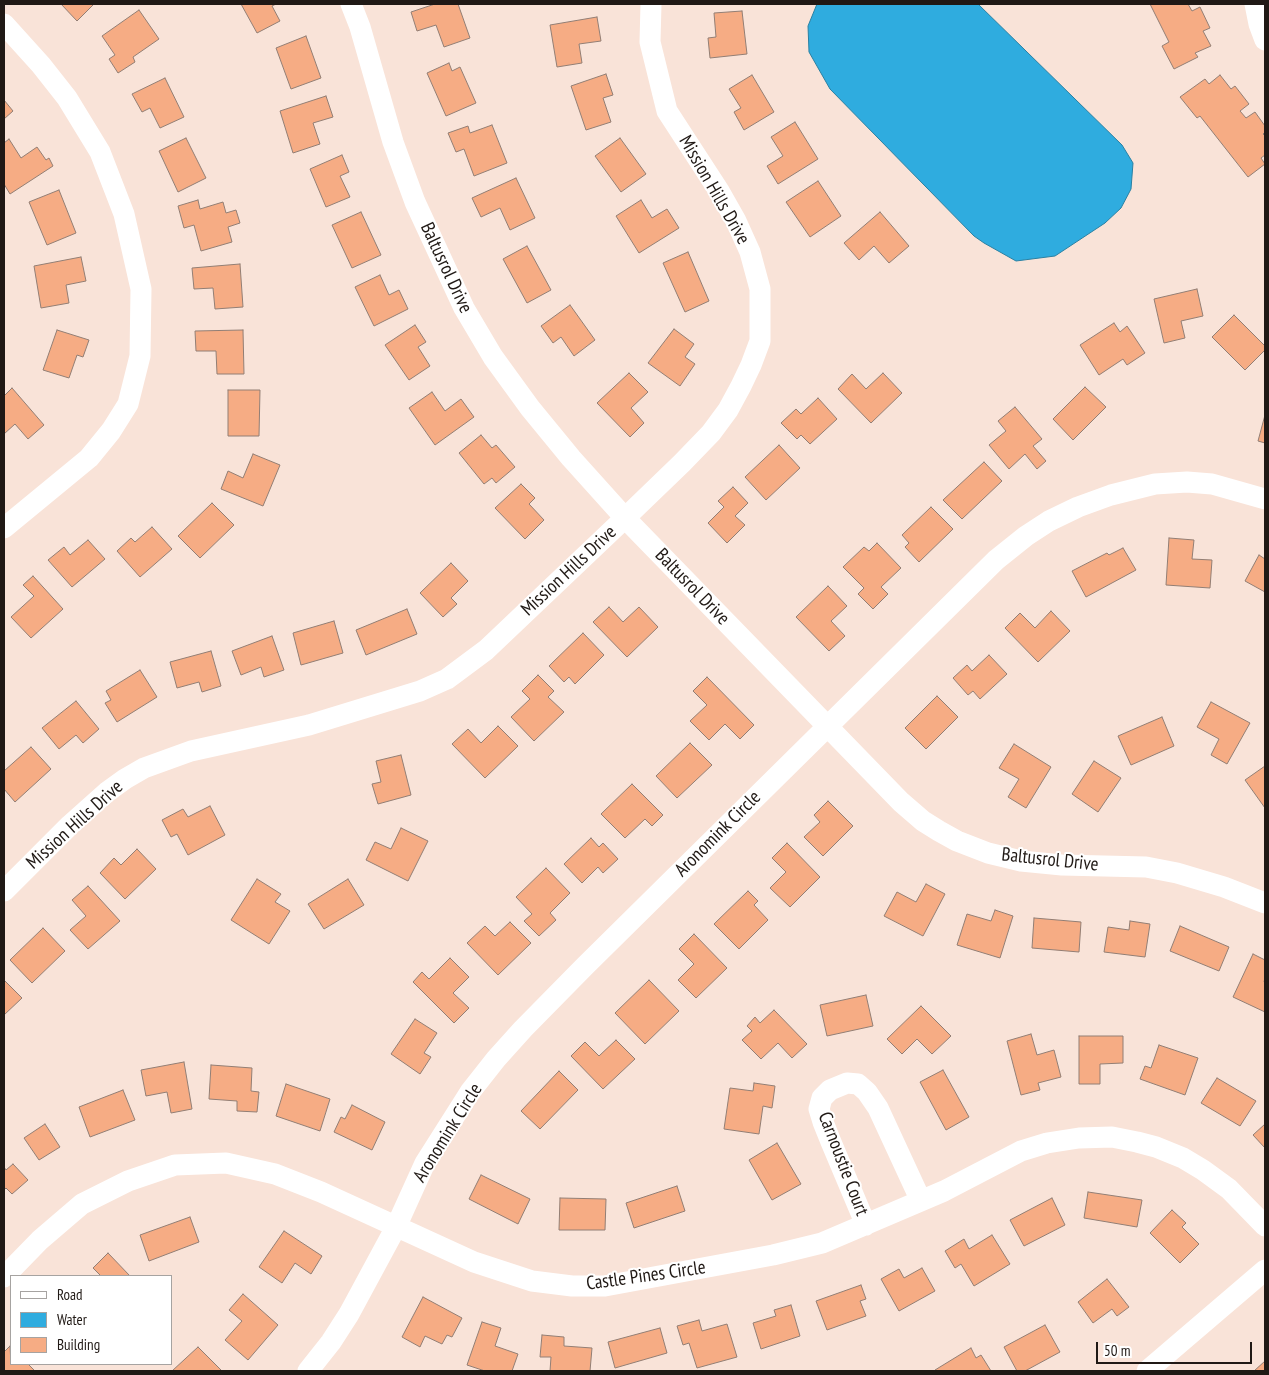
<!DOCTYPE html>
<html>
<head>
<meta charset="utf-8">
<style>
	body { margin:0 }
	#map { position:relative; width:1269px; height:1375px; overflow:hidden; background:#f9e3d8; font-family:"PT Sans Narrow",sans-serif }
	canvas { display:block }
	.frame { position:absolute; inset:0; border:5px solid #201915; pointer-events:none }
	.legend { position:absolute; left:10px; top:1275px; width:162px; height:90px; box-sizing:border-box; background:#fff; border:1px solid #a6a3a1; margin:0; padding:6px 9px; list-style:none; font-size:15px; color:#201915 }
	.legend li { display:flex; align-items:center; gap:10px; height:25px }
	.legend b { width:25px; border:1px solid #a6a3a1 }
	.scale { position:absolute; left:1096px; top:1342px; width:156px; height:22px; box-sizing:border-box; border:2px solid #201915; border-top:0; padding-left:6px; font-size:15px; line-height:18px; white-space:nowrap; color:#201915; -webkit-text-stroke:4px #fff; paint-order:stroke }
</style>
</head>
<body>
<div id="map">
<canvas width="1269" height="1375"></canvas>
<div class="frame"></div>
<ul class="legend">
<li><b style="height:6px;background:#fff"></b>Road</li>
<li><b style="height:14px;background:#2facdf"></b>Water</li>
<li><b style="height:14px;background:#f6ac84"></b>Building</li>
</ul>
<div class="scale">50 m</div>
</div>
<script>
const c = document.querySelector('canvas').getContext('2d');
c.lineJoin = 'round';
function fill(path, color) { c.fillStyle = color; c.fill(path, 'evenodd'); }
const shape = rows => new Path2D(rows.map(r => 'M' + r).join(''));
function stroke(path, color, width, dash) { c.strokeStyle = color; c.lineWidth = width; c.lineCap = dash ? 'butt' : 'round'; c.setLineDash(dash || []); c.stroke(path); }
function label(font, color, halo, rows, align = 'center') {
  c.font = font + ' "PT Sans Narrow",sans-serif'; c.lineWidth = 4; c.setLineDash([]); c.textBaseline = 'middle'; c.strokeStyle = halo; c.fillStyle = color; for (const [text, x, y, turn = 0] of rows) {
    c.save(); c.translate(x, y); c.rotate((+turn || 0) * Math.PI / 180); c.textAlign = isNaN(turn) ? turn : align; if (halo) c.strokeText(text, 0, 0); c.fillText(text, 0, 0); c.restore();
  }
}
const water = shape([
	[817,4,978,4,1122,145,1133,163,1131,189,1121,208,1105,223,1055,256,1016,261,984,243,974,236,830,89,809,52,808,26,817,4]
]);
const building = shape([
	[61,4,94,4,77,21,61,4],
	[241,4,276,4,272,6,280,21,257,33,241,4],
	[435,4,458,4,470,38,444,47,436,25,417,31,411,12,435,4],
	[1150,4,1188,4,1192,11,1200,7,1210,28,1203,31,1211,46,1195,53,1198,57,1174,69,1162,46,1169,42,1150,4],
	[139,10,159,39,133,57,135,62,118,73,109,59,115,55,102,36,139,10],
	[742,11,747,54,710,58,708,38,716,37,714,13,742,11],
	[597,17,601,41,579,44,582,63,557,67,550,25,597,17],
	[306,36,321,78,291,89,276,48,306,36],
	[449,63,452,71,460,67,476,103,446,116,427,73,449,63],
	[606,74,613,95,603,98,611,122,586,130,571,86,606,74],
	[752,75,774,112,744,130,734,112,741,108,729,89,752,75],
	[1220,75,1231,89,1235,86,1249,104,1240,111,1246,118,1255,112,1265,126,1265,132,1263,134,1265,136,1265,155,1261,158,1265,164,1248,177,1200,116,1197,118,1180,97,1205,79,1209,84,1220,75],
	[165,78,184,117,160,128,150,108,142,112,132,94,165,78],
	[326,96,333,117,313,123,320,144,293,153,280,111,326,96],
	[4,100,13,111,4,119,4,100],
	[795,122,818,159,778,184,767,166,783,156,771,137,795,122],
	[492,125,507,163,474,176,464,149,456,152,448,133,468,126,470,133,492,125],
	[186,138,206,178,178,192,159,151,186,138],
	[620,138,646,174,621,192,595,156,620,138],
	[9,139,21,158,37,147,46,160,49,158,53,166,10,194,4,184,4,143,9,139],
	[342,155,349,172,340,176,350,197,326,207,310,169,342,155],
	[516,178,535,218,510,230,500,208,481,217,472,198,516,178],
	[818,181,841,216,810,237,786,202,818,181],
	[59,190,76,233,47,245,29,202,59,190],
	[198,200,200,209,223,202,226,213,236,210,240,223,228,227,232,242,201,251,194,225,184,228,178,206,198,200],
	[641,200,652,218,667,209,679,228,639,253,616,216,641,200],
	[361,212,381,255,352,268,332,225,361,212],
	[880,212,909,246,889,263,874,246,859,260,844,243,880,212],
	[527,246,551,290,527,303,503,259,527,246],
	[688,252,709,301,685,312,663,263,688,252],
	[81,257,86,281,66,285,69,303,41,308,34,266,81,257],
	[240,264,243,307,215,309,213,288,194,289,192,268,240,264],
	[380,275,389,295,399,290,408,309,374,326,355,287,380,275],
	[1197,289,1203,316,1181,321,1185,338,1164,343,1154,299,1197,289],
	[570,305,595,340,574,356,561,337,553,343,541,326,570,305],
	[1234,315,1265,346,1265,350,1245,370,1212,337,1234,315],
	[1114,323,1120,332,1127,326,1145,353,1127,365,1123,359,1099,375,1080,345,1114,323],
	[415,325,426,342,418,347,430,366,409,380,385,345,415,325],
	[674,329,694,344,685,357,695,364,680,386,648,363,674,329],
	[57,330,89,340,83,357,77,355,69,378,43,370,57,330],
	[243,330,244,374,217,374,216,351,196,351,195,331,243,330],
	[629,373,648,392,631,408,644,423,630,437,597,403,629,373],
	[883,373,902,393,871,423,838,389,852,374,866,389,883,373],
	[1085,387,1106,407,1073,440,1053,419,1085,387],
	[12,388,44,425,28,439,15,424,4,434,4,396,12,388],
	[228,390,260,390,259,436,228,436,228,390],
	[432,392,445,411,461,399,474,417,435,445,409,408,432,392],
	[818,398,837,419,810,444,801,435,797,439,781,423,796,409,801,414,818,398],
	[1015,407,1042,439,1033,446,1046,461,1037,469,1025,454,1009,469,989,445,1006,431,998,421,1015,407],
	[1265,415,1265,443,1258,441,1265,415],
	[481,435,492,448,496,445,515,467,496,483,492,478,484,484,459,453,481,435],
	[779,445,800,468,766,500,745,477,779,445],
	[253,454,280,465,263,506,221,489,228,471,243,478,253,454],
	[984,462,1002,481,962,519,943,500,984,462],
	[521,484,535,498,529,504,544,520,525,539,495,508,521,484],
	[733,487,748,503,735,516,745,525,727,543,708,523,724,507,718,501,733,487],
	[212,503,234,525,200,558,178,536,212,503],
	[931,507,953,529,919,562,905,547,909,543,902,535,931,507],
	[152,527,172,549,140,577,117,551,131,538,135,542,152,527],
	[1169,538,1194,540,1192,559,1212,560,1210,588,1166,585,1169,538],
	[88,540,105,559,72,587,48,560,64,547,70,555,88,540],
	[877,543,901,568,881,587,888,594,873,609,858,594,864,588,843,567,864,547,869,551,877,543],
	[1123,548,1136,570,1086,597,1072,571,1107,553,1109,555,1123,548],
	[1259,555,1265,559,1265,592,1245,581,1259,555],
	[451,563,468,581,451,598,457,604,443,617,420,593,451,563],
	[33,576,63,609,31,638,11,617,34,596,23,585,33,576],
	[828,586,847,606,831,621,845,636,829,651,796,617,828,586],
	[609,607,623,622,639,607,658,627,627,657,593,622,609,607],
	[407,609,417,634,366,655,356,630,407,609],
	[1051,611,1070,631,1038,662,1005,628,1020,613,1035,628,1051,611],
	[334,621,343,653,301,665,293,633,334,621],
	[583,633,604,655,575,684,569,677,564,682,549,666,583,633],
	[272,636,284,670,264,677,261,667,241,675,232,651,272,636],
	[211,651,221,686,202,692,199,682,177,688,170,662,211,651],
	[989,655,1007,674,980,699,973,691,968,695,953,678,967,665,972,671,989,655],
	[140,670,157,697,117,722,105,703,111,700,106,691,140,670],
	[538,675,554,691,548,697,564,712,534,741,511,717,530,699,522,691,538,675],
	[707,677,754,725,740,739,725,724,709,740,690,721,707,705,693,691,707,677],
	[937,696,958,717,926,749,905,728,937,696],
	[76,701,99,729,83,743,76,735,59,749,42,728,76,701],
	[1211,702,1250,723,1227,764,1211,755,1219,739,1197,727,1211,702],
	[1162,717,1174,746,1131,765,1118,736,1162,717],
	[498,726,518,746,485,778,452,744,468,729,481,743,498,726],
	[690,743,712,765,677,798,656,776,690,743],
	[1014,744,1051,767,1026,808,1008,797,1019,779,999,768,1014,744],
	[31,747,51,769,15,802,4,789,4,771,31,747],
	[401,755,411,795,378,804,372,784,381,782,376,761,401,755],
	[1094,761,1121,778,1098,812,1072,794,1094,761],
	[1265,766,1265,808,1245,780,1265,766],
	[632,784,663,815,652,826,645,819,625,838,601,814,632,784],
	[828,801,853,826,823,856,804,837,820,822,814,815,828,801],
	[210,806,225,835,188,855,177,834,171,837,162,820,183,809,188,817,210,806],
	[401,828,428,841,408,881,366,860,375,842,391,849,401,828],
	[591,838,599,847,603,843,618,859,603,873,598,867,582,883,564,864,591,838],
	[787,843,820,877,790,907,770,888,786,872,772,858,787,843],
	[137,849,156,869,125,899,100,873,114,858,121,865,137,849],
	[546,868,570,893,550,913,556,920,539,936,524,921,532,914,516,897,546,868],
	[257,879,281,894,275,902,290,911,269,944,231,920,257,879],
	[348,879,364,905,324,929,308,904,348,879],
	[926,884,945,894,923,936,884,916,897,892,916,902,926,884],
	[88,886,120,921,88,949,70,930,86,916,72,900,88,886],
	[748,891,758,901,754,905,768,920,739,949,714,924,748,891],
	[995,910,1013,916,1000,958,957,945,967,914,991,921,995,910],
	[1034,918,1081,922,1079,952,1032,948,1034,918],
	[1130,921,1150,924,1145,957,1104,952,1108,927,1129,930,1130,921],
	[510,922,531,943,498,975,467,943,485,926,495,936,510,922],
	[1180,926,1229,947,1219,971,1170,951,1180,926],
	[43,928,65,951,32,983,10,960,43,928],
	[694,934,727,968,696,998,678,980,694,964,679,949,694,934],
	[1253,954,1265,960,1265,978,1264,982,1265,982,1265,1012,1233,997,1253,954],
	[450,958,469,977,453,993,469,1008,454,1023,413,982,422,972,429,979,450,958],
	[4,980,22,998,4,1015,4,980],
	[649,980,679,1011,645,1044,615,1013,649,980],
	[866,995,873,1026,827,1036,820,1005,866,995],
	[921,1006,951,1036,932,1054,917,1039,902,1054,887,1039,921,1006],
	[774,1010,807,1044,792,1058,778,1043,761,1059,742,1040,752,1031,747,1026,755,1017,760,1023,774,1010],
	[415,1019,437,1033,424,1053,431,1057,420,1074,391,1054,415,1019],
	[1031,1034,1037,1055,1054,1050,1061,1077,1038,1083,1040,1090,1021,1095,1007,1041,1031,1034],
	[1079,1036,1123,1036,1123,1063,1100,1064,1100,1084,1079,1084,1079,1036],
	[616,1040,635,1059,603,1089,571,1056,585,1042,599,1056,616,1040],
	[1159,1045,1198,1058,1185,1095,1140,1079,1145,1066,1151,1068,1159,1045],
	[184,1062,192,1109,171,1113,167,1092,146,1096,141,1070,184,1062],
	[211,1065,252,1068,251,1091,259,1092,257,1112,237,1111,237,1101,209,1099,211,1065],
	[943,1070,969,1117,946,1130,920,1082,943,1070],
	[559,1071,578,1090,540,1129,521,1111,559,1071],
	[1217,1078,1256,1101,1240,1126,1201,1103,1217,1078],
	[754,1083,775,1086,772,1108,763,1106,759,1134,724,1129,730,1088,753,1091,754,1083],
	[286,1084,330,1099,320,1131,276,1116,286,1084],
	[123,1090,135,1120,90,1137,79,1107,123,1090],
	[352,1105,385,1122,372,1150,334,1132,341,1117,345,1119,352,1105],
	[45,1124,60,1147,39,1160,24,1138,45,1124],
	[1265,1124,1265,1148,1253,1135,1265,1124],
	[777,1143,801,1184,772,1200,749,1160,777,1143],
	[13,1164,28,1180,12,1194,6,1188,4,1190,4,1167,6,1170,13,1164],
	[481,1175,530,1199,518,1224,469,1199,481,1175],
	[677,1186,685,1211,634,1228,626,1203,677,1186],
	[1088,1192,1142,1200,1137,1227,1084,1218,1088,1192],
	[560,1198,606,1199,605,1230,559,1230,560,1198],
	[1052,1198,1065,1225,1024,1246,1010,1220,1052,1198],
	[1172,1210,1186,1223,1182,1227,1199,1244,1180,1263,1150,1233,1172,1210],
	[190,1217,199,1242,149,1261,140,1235,190,1217],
	[284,1231,322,1256,311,1274,295,1263,282,1283,259,1267,284,1231],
	[992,1235,1010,1264,974,1286,961,1264,955,1268,945,1251,964,1239,969,1249,992,1235],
	[108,1253,130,1276,101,1276,93,1268,108,1253],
	[922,1268,935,1291,899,1311,881,1279,899,1269,904,1278,922,1268],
	[1107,1279,1129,1307,1117,1316,1112,1309,1093,1323,1078,1302,1107,1279],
	[861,1285,866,1299,860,1301,866,1316,827,1330,816,1301,861,1285],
	[243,1294,278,1325,248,1360,225,1340,242,1321,229,1310,243,1294],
	[423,1297,462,1318,452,1337,447,1335,442,1344,425,1336,420,1347,402,1337,423,1297],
	[791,1305,800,1336,761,1349,753,1323,776,1316,774,1310,791,1305],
	[699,1320,702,1331,727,1324,737,1357,697,1368,689,1343,683,1345,677,1326,699,1320],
	[482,1322,501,1328,495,1346,518,1354,512,1371,485,1371,467,1365,482,1322],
	[1045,1325,1060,1352,1025,1371,1017,1371,1004,1347,1045,1325],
	[660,1328,667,1353,615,1368,608,1342,660,1328],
	[542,1335,564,1337,564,1346,592,1348,590,1371,550,1371,551,1357,540,1357,542,1335],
	[10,1346,11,1364,28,1364,35,1371,4,1371,4,1352,10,1346],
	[198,1347,222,1371,172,1371,198,1347],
	[971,1348,976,1358,981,1355,991,1371,936,1371,935,1370,971,1348],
	[1265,1361,1265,1371,1254,1371,1265,1361]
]);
const street = shape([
	[351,4,360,27,393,142,415,202,464,308,493,357,530,408,571,458,625,518,901,802,923,821,939,831,957,841,988,853,1021,861,1062,865,1146,867,1177,873,1224,887,1265,903],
	[1255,4,1259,24,1265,40],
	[4,24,41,65,67,98,100,152,124,214,141,289,140,356,128,404,111,431,89,458,4,528],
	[4,891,70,825,107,792,125,779,144,768,191,751,309,725,420,691,447,679,486,650,625,518,682,463,711,433,728,410,741,386,751,365,760,341,760,289,750,252,736,221,719,191,667,111,650,42,651,4],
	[866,1225,831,1142,823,1122,819,1109,822,1098,830,1090,847,1083,858,1084,867,1092,878,1108,921,1201],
	[4,1277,40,1240,82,1204,128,1181,175,1165,226,1163,275,1174,321,1192,474,1262,532,1281,572,1286,605,1286,773,1255,822,1243,944,1191,1021,1151,1047,1143,1079,1138,1112,1137,1137,1142,1156,1147,1183,1158,1203,1170,1229,1189,1265,1226],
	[308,1371,331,1342,349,1314,396,1227,425,1163,470,1092,496,1059,523,1029,585,966,996,560,1026,536,1049,521,1078,507,1111,495,1155,484,1187,482,1212,484,1265,499],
	[1147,1371,1265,1270]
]);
const streetNames = [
	["Mission Hills Drive",714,190,60],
	["Baltusrol Drive",446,268,65],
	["Mission Hills Drive",569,571,-43],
	["Baltusrol Drive",692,587,46],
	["Mission Hills Drive",75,825,-42],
	["Aronomink Circle",718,834,-45],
	["Baltusrol Drive",1050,860,6],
	["Aronomink Circle",448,1133,-58],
	["Carnoustie Court",843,1164,69],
	["Castle Pines Circle",646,1276,-8]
];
fill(water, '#2facdf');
stroke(water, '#2a80a2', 1);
fill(building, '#f6ac84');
stroke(building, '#927e74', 1);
stroke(street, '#fff', 21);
label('19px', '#201915', '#fff', streetNames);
</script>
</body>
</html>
